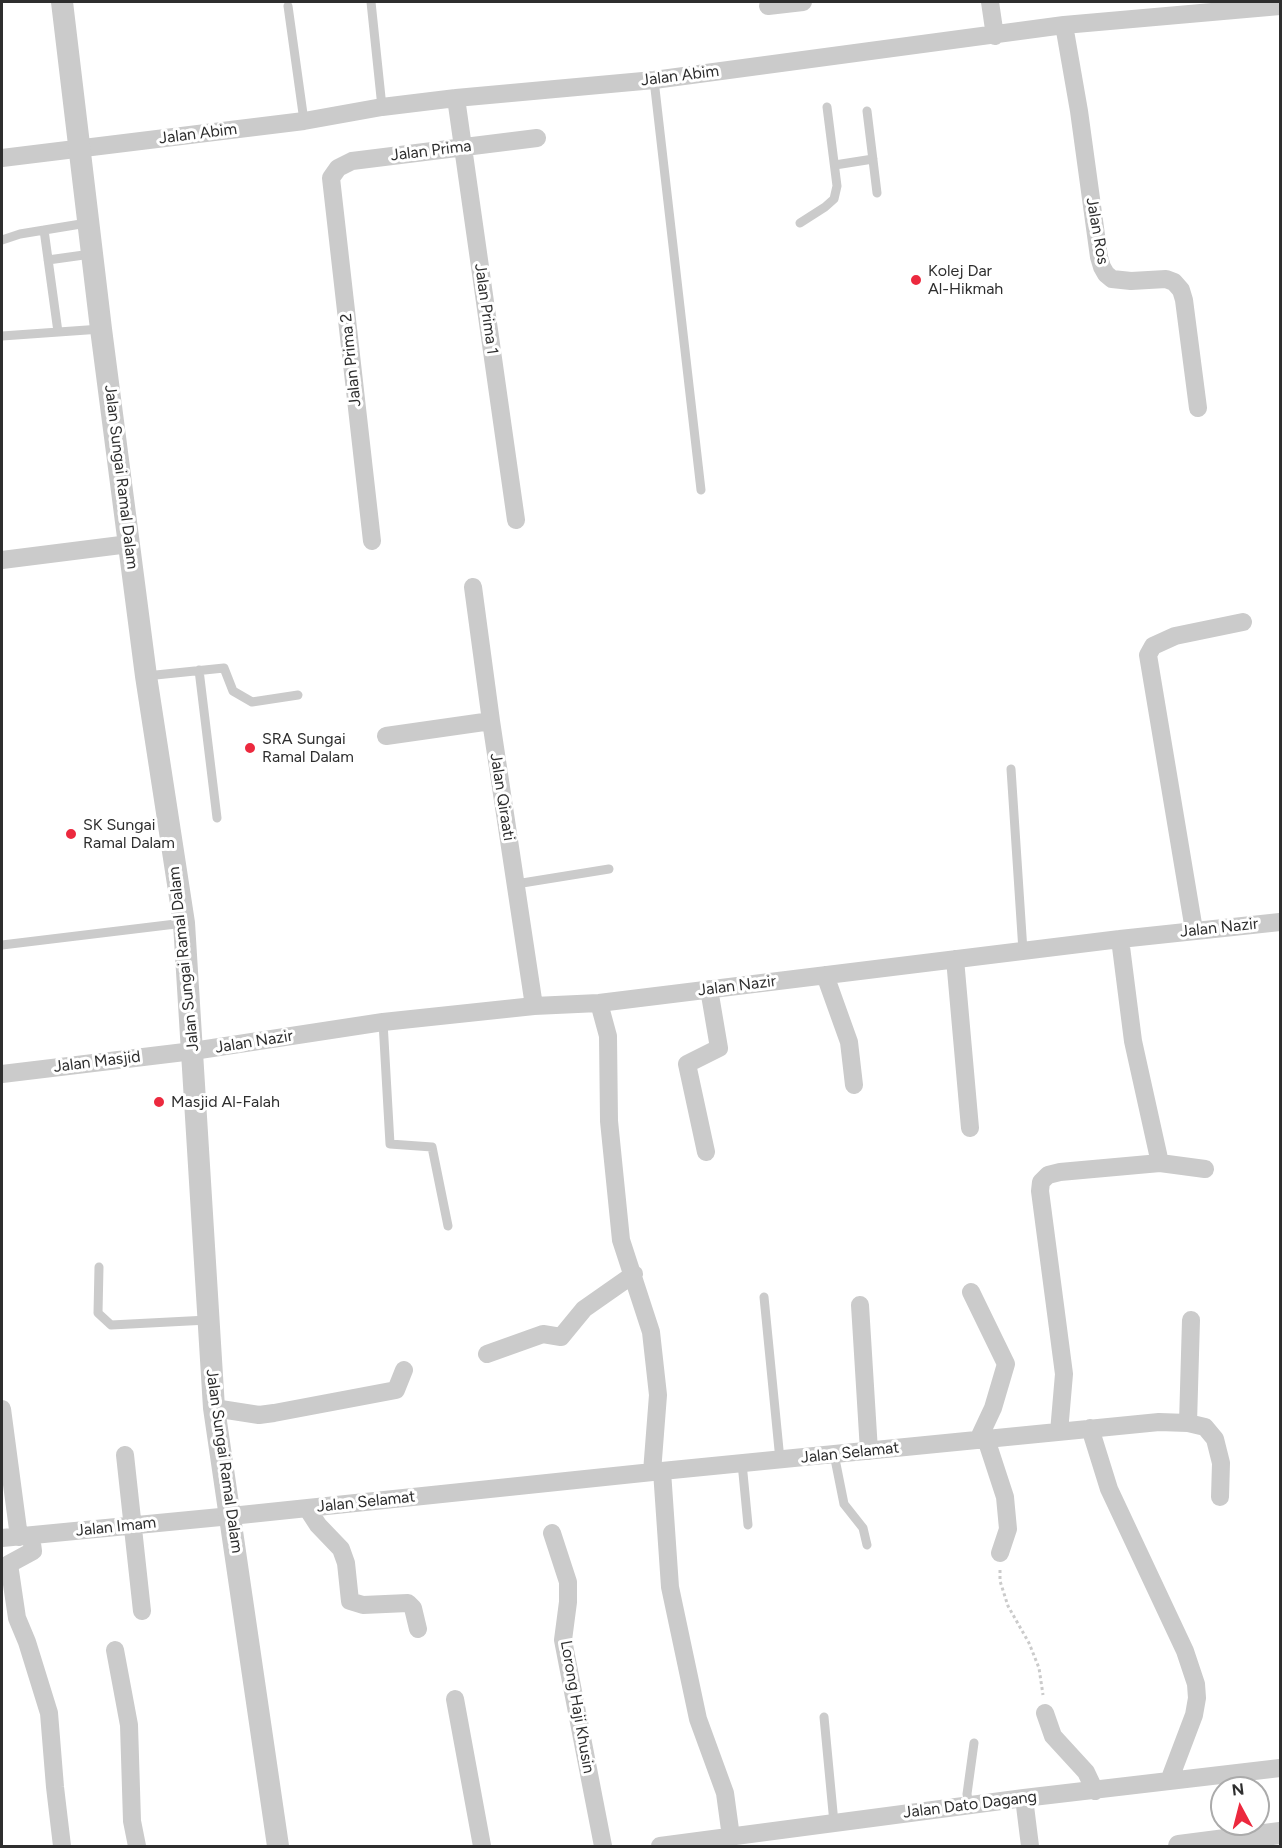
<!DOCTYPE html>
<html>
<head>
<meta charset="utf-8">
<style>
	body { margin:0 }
	#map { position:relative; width:1282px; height:1848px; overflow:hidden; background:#fff; font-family:Figtree,sans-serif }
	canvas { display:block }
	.frame { position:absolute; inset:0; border:3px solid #2e2e2e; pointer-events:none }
	.north { position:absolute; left:1210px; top:1776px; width:60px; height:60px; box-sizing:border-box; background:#fff; border:2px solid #ababab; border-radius:50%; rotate:353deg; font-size:16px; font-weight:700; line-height:24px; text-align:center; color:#2e2e2e }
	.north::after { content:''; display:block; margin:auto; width:21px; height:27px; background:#ec293e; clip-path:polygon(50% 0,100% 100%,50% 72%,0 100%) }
</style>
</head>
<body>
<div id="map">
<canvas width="1282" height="1848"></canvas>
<div class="frame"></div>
<div class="north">N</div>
</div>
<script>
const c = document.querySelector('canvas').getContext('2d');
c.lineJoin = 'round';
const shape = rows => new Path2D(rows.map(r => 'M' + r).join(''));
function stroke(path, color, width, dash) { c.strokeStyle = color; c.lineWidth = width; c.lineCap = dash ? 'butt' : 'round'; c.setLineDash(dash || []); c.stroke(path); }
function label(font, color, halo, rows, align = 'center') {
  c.font = font + ' Figtree,sans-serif'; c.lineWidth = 6; c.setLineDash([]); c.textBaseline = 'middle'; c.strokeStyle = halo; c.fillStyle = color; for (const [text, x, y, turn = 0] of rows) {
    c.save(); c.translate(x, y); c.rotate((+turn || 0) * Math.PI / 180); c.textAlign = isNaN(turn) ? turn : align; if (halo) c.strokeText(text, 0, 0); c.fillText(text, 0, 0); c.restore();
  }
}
const path = shape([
	[1000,1570,1000,1581,1008,1606,1029,1643,1039,1668,1043,1695]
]);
const service = shape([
	[371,2,382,107],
	[288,6,304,121],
	[654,80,701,490],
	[867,111,877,193],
	[835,165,873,159],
	[800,223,825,207,834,199,837,186,827,107],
	[44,230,58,332],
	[2,240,20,234,87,223],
	[48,260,91,254],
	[2,336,101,329],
	[199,670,217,818],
	[146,676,224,668,233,691,252,702,298,695],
	[1011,769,1023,951],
	[516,884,609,869],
	[2,945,184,923],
	[383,1022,390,1144,432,1147,448,1226],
	[99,1267,98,1313,111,1325,208,1320],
	[764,1297,780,1460],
	[834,1454,844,1504,863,1528,867,1545],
	[742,1463,748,1525],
	[824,1717,834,1823],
	[969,1805,967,1794,974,1743]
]);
const minor = shape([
	[990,2,995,36],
	[768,6,803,2],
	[1064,25,1079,111,1099,257,1102,267,1106,274,1112,279,1131,281,1166,279,1174,282,1181,290,1184,300,1198,408],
	[456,98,516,520],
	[2,158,304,121,382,107,456,98,654,80,1064,25,1280,6],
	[372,541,331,178,338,168,352,161,537,138],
	[2,560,129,544],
	[473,587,491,721,534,1006],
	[386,736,491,721],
	[1194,930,1148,655,1153,646,1175,636,1243,622],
	[1120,939,1133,1041,1160,1163,1205,1169],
	[955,959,970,1128],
	[825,975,849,1042,854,1085],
	[599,1003,608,1036,609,1121,621,1240,651,1332,658,1395,652,1472],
	[2,1074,193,1051,383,1022,534,1006,599,1003,1120,939,1280,922],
	[706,1152,687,1064,719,1048,709,989],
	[971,1292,1006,1364,993,1408,978,1440],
	[860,1305,869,1451],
	[487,1354,543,1334,561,1337,584,1309,634,1274],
	[214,1408,259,1415,274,1413,396,1390,404,1370],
	[2,1409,19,1537],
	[1188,1423,1191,1320],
	[1090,1428,1109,1489,1185,1651,1196,1684,1197,1698,1194,1715,1169,1781],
	[1059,1432,1064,1374,1040,1191,1041,1182,1048,1175,1060,1172,1160,1163],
	[986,1439,1005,1497,1008,1529,1000,1553],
	[125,1455,142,1611],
	[662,1471,670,1587,698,1719,725,1793,731,1837],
	[307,1508,318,1525,341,1549,346,1563,350,1601,363,1605,408,1603,413,1608,418,1629],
	[552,1533,568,1582,568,1602,563,1640,603,1846],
	[31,1536,33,1551,9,1564,17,1618,27,1642,49,1713,55,1787,62,1846],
	[2,1538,231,1516,662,1471,1159,1422,1188,1423,1205,1427,1215,1439,1221,1463,1220,1497],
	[115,1650,129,1725,132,1821,137,1846],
	[455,1699,482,1846],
	[1045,1713,1053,1736,1086,1772,1095,1791],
	[1024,1798,1030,1846],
	[660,1846,1024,1798,1280,1768]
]);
const tertiary = shape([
	[62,2,101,329,146,676,184,923,214,1408,278,1846],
	[1179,1846,1280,1833]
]);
const markers = [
	[916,280,6,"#ec293e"],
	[250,748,6,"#ec293e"],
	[71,834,6,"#ec293e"],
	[159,1102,6,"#ec293e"]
];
const streetNames = [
	["Jalan Abim",680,76,-7],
	["Jalan Abim",198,134,-7],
	["Jalan Prima",431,151,-7],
	["Jalan Ros",1097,231,80],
	["Jalan Prima 1",486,309,82],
	["Jalan Prima 2",351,360,-96],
	["Jalan Sungai Ramal Dalam",121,477,83],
	["Jalan Qiraati",502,797,81],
	["Jalan Nazir",1219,928,-6],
	["Jalan Sungai Ramal Dalam",184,959,-96],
	["Jalan Nazir",737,986,-7],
	["Jalan Nazir",254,1042,-9],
	["Jalan Masjid",97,1062,-7],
	["Jalan Selamat",850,1453,-6],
	["Jalan Sungai Ramal Dalam",224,1461,82],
	["Jalan Selamat",366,1502,-6],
	["Jalan Imam",116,1527,-6],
	["Lorong Haji Khusin",577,1707,80],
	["Jalan Dato Dagang",970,1805,-7]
];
const poiNames = [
	["Kolej Dar",928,271],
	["Al-Hikmah",928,289],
	["SRA Sungai",262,739],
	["Ramal Dalam",262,757],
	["SK Sungai",83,825],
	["Ramal Dalam",83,843],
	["Masjid Al-Falah",171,1102]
];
stroke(path, '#cbcbcb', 3, [3, 3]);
stroke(service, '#cbcbcb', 9);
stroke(minor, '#cbcbcb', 18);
stroke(tertiary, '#cbcbcb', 22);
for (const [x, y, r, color] of markers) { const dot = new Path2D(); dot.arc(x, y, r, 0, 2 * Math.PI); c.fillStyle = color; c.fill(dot); stroke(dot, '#fff', 2); }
label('16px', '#2e2e2e', '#fff', streetNames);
label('16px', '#2e2e2e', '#fff', poiNames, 'left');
</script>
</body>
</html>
